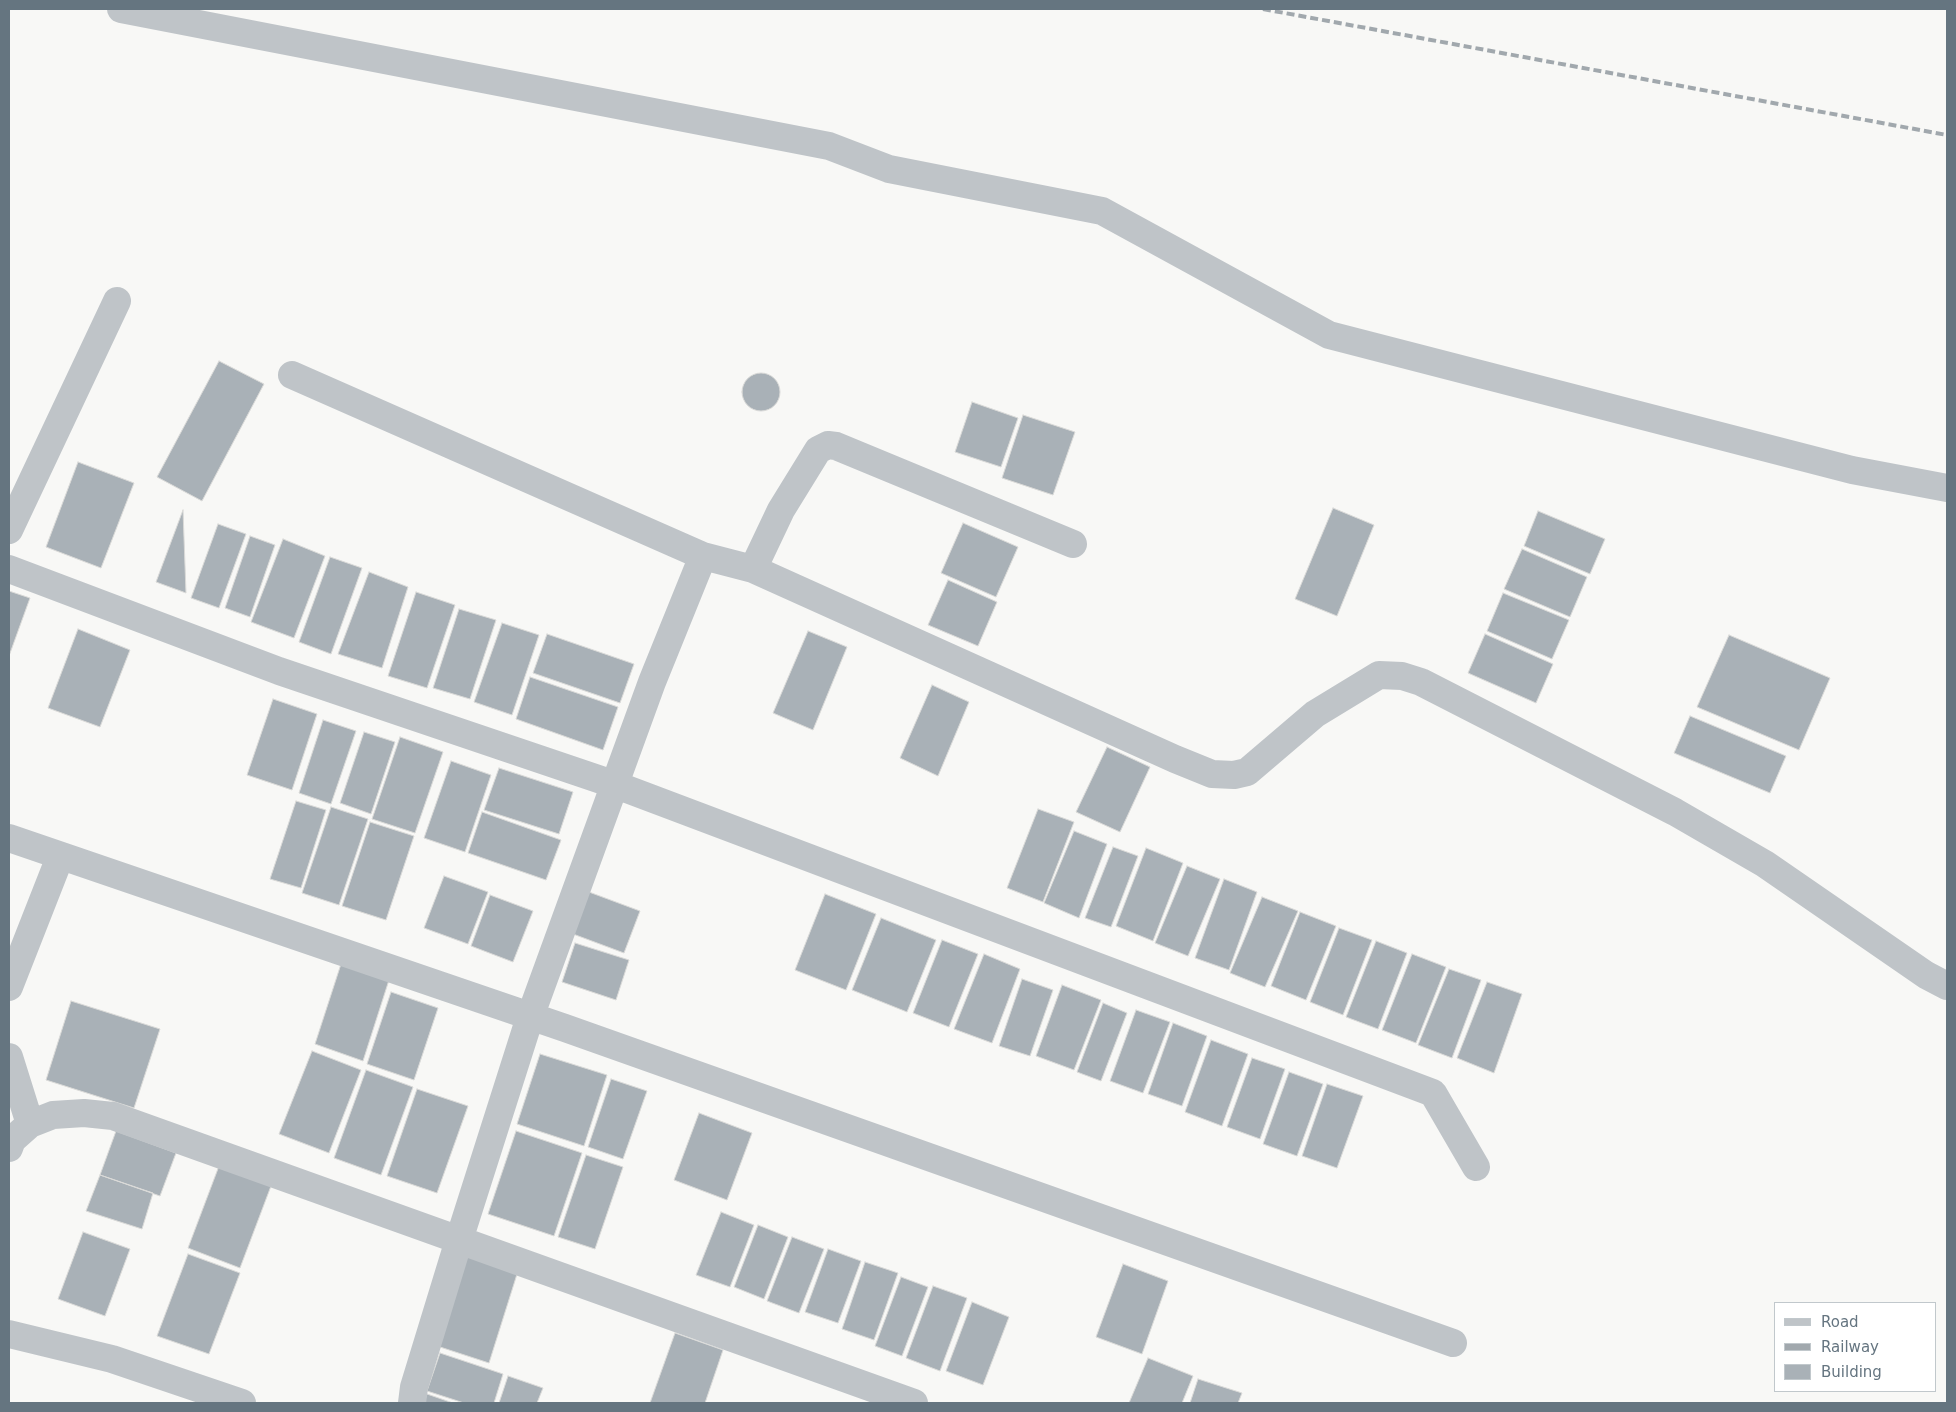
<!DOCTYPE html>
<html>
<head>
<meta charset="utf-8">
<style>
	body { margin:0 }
	#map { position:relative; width:1956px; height:1412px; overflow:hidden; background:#f8f8f6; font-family:"DejaVu Sans",sans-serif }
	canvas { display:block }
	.frame { position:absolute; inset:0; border:10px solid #657580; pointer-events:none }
	.legend { position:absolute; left:1774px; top:1302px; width:162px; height:90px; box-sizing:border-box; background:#fff; border:1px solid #c1c8cc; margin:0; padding:6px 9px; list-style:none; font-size:15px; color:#657580 }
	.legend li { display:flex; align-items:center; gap:10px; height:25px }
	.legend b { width:25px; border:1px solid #c1c8cc }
</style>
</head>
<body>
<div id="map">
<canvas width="1956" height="1412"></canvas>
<div class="frame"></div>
<ul class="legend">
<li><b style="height:6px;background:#bfc4c8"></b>Road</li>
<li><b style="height:6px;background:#a1a8ad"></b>Railway</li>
<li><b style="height:14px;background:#a9b1b7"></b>Building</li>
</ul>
</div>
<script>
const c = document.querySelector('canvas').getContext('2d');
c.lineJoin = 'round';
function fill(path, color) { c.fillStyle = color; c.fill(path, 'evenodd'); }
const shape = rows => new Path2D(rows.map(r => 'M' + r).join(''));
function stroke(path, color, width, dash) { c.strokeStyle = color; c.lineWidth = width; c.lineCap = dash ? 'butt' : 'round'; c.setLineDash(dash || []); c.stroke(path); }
const building = shape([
	[219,361,264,384,202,501,157,477,219,361],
	'742 392a19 19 0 1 1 38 0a19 19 0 1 1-38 0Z',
	[972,402,1018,418,1001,467,955,452,972,402],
	[1023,415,1075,432,1053,495,1002,478,1023,415],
	[78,462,134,483,101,568,46,547,78,462],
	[1333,508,1374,525,1337,616,1295,599,1333,508],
	[183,510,186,593,156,582,183,510],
	[1538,511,1605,539,1590,574,1524,546,1538,511],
	[963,523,1018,547,996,597,941,573,963,523],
	[218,524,246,534,219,608,191,598,218,524],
	[250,536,275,545,250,617,225,608,250,536],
	[283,539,325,556,294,638,251,622,283,539],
	[1522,549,1587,577,1570,617,1504,589,1522,549],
	[330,557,362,568,331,654,299,642,330,557],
	[369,572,408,587,382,668,338,654,369,572],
	[948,580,997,602,978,646,928,625,948,580],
	[9,591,30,598,9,656,9,591],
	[416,592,455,605,427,688,388,676,416,592],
	[1503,593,1569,620,1552,659,1487,631,1503,593],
	[459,609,496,620,470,699,433,688,459,609],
	[502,623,539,635,512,715,474,702,502,623],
	[78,629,130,650,100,727,48,708,78,629],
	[808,631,847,647,813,730,773,713,808,631],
	[547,634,634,664,620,703,533,673,547,634],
	[1485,634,1553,664,1536,703,1468,673,1485,634],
	[1729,635,1830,678,1799,750,1697,707,1729,635],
	[530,677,618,707,603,750,516,719,530,677],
	[932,685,969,702,938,776,900,758,932,685],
	[273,699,317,714,292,790,247,775,273,699],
	[1690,716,1786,756,1770,793,1674,753,1690,716],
	[323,720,356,731,331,804,299,793,323,720],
	[364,732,395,742,371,814,340,803,364,732],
	[400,737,443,752,415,833,372,819,400,737],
	[1107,747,1150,767,1120,832,1076,812,1107,747],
	[451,761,491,775,465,852,424,838,451,761],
	[499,768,573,792,559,834,484,810,499,768],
	[296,801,326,810,301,888,270,879,296,801],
	[331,807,368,819,339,905,302,893,331,807],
	[1038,809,1074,822,1043,902,1007,888,1038,809],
	[482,812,561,840,546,880,468,853,482,812],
	[370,822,414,836,386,920,342,906,370,822],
	[1074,831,1107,844,1079,918,1044,903,1074,831],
	[1113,847,1138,856,1111,927,1085,918,1113,847],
	[1146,848,1183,863,1153,941,1116,926,1146,848],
	[1187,866,1220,879,1188,956,1155,943,1187,866],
	[444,876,488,892,468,944,424,928,444,876],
	[1224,879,1257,892,1229,970,1195,958,1224,879],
	[589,892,640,911,624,953,573,934,589,892],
	[825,894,876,914,846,990,795,970,825,894],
	[490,895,533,911,513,962,471,946,490,895],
	[1262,897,1298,911,1265,987,1230,973,1262,897],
	[1300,912,1336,926,1306,1000,1271,986,1300,912],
	[881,918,936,940,907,1012,852,990,881,918],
	[1339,928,1372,940,1343,1015,1310,1002,1339,928],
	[942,940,978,954,949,1027,913,1013,942,940],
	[1376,941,1407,953,1378,1029,1346,1017,1376,941],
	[575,943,629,960,616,1000,562,982,575,943],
	[984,954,1020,969,992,1043,954,1029,984,954],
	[1412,954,1446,967,1416,1043,1382,1030,1412,954],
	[341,964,389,980,363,1061,315,1044,341,964],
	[1449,969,1481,980,1452,1058,1418,1045,1449,969],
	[1022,979,1053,990,1030,1056,999,1046,1022,979],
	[1487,982,1522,994,1494,1073,1457,1058,1487,982],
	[1062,985,1101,1000,1074,1070,1036,1056,1062,985],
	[391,992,438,1008,414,1080,367,1064,391,992],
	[71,1001,160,1029,134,1108,46,1080,71,1001],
	[1103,1003,1127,1013,1101,1081,1077,1072,1103,1003],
	[1136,1010,1170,1022,1143,1093,1110,1081,1136,1010],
	[1173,1023,1207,1036,1182,1106,1148,1094,1173,1023],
	[1211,1040,1248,1054,1222,1126,1185,1112,1211,1040],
	[312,1051,361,1070,329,1153,279,1134,312,1051],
	[540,1054,607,1075,584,1146,517,1124,540,1054],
	[1252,1058,1285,1069,1260,1139,1227,1127,1252,1058],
	[366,1070,413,1087,381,1175,334,1158,366,1070],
	[1289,1072,1323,1084,1297,1156,1263,1144,1289,1072],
	[611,1079,647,1091,623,1159,588,1147,611,1079],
	[1327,1084,1363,1096,1337,1168,1302,1156,1327,1084],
	[417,1089,468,1106,437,1193,387,1176,417,1089],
	[699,1113,752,1133,727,1200,674,1180,699,1113],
	[116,1131,176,1153,160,1196,100,1175,116,1131],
	[516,1131,582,1153,554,1236,488,1214,516,1131],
	[586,1155,623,1167,595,1249,558,1237,586,1155],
	[219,1166,271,1186,240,1268,188,1248,219,1166],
	[100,1175,153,1193,142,1229,86,1211,100,1175],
	[721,1212,754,1225,730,1287,696,1275,721,1212],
	[758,1225,788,1237,764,1299,734,1287,758,1225],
	[83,1232,130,1249,105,1316,58,1299,83,1232],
	[792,1237,824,1249,799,1313,767,1301,792,1237],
	[828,1249,861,1261,838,1323,805,1312,828,1249],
	[188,1254,240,1273,209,1354,157,1336,188,1254],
	[467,1255,518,1271,489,1363,437,1346,467,1255],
	[865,1262,898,1273,874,1340,842,1329,865,1262],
	[1123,1264,1168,1281,1142,1354,1096,1337,1123,1264],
	[901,1277,928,1287,902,1356,875,1346,901,1277],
	[933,1286,967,1298,940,1371,906,1358,933,1286],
	[972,1302,1009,1317,983,1385,946,1371,972,1302],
	[675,1333,723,1350,705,1403,650,1403,675,1333],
	[440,1353,503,1374,494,1403,464,1403,427,1391,440,1353],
	[1148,1358,1193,1376,1182,1403,1129,1403,1148,1358],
	[508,1376,543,1388,537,1403,499,1403,508,1376],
	[1198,1379,1242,1393,1238,1403,1190,1403,1198,1379],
	[427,1394,453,1403,424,1403,427,1394]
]);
const minor = shape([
	[121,9,829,146,889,169,1102,211,1329,335,1852,470,1947,488],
	[292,375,703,556,753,569,1175,759,1212,774,1234,775,1247,772,1315,714,1379,675,1402,676,1421,682,1675,812,1765,864,1926,975,1947,986],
	[9,530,117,301],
	[9,569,279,671,616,785,1433,1093,1476,1167],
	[753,569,781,510,818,450,828,445,836,446,1073,544],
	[9,838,565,1028,1453,1343],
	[9,987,60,857],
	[9,1057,30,1124],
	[9,1148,12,1140,30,1124,53,1115,84,1113,113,1116,914,1403],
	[9,1334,112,1359,242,1403],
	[412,1403,414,1387,459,1240,530,1017,652,682,703,556]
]);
const rail = shape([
	[1263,9,1947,135]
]);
fill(building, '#a9b1b7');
stroke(building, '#dadad8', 1);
stroke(minor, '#bfc4c8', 28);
stroke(rail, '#a1a8ad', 4, [8, 4]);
</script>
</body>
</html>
